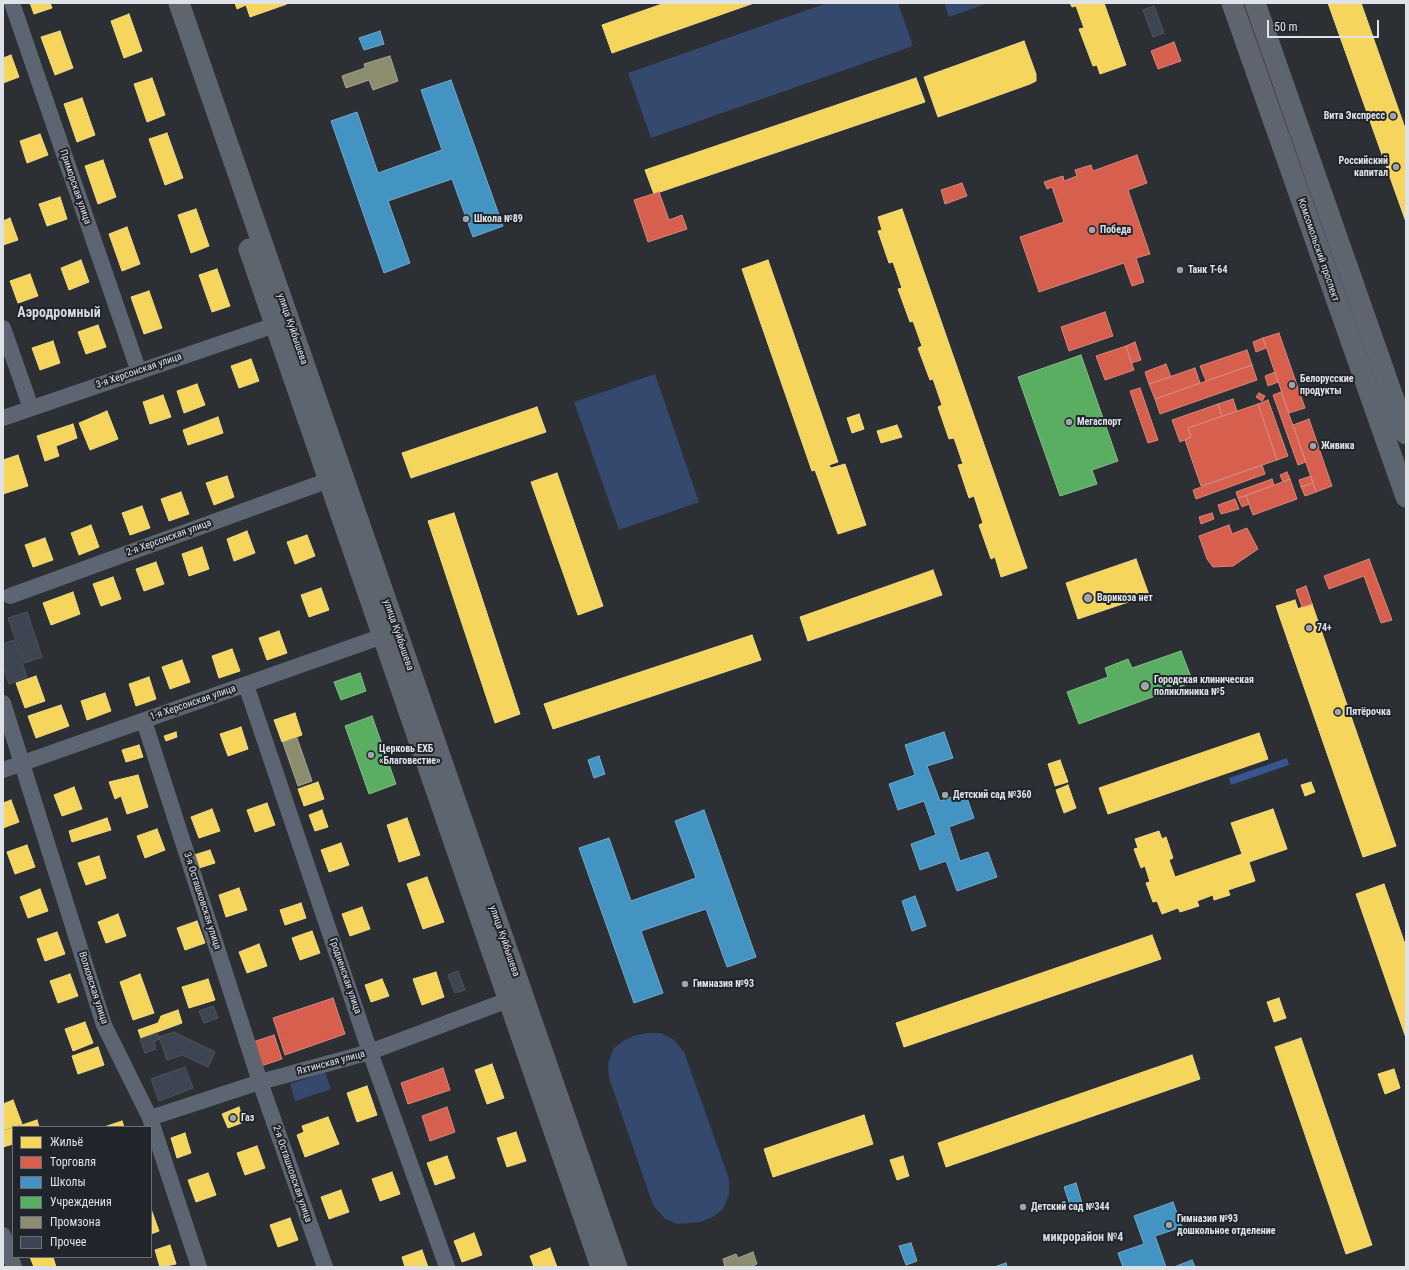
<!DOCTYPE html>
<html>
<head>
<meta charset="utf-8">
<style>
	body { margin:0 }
	#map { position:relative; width:1409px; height:1270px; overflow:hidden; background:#2c2f33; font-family:"Roboto Condensed",sans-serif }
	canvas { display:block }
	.frame { position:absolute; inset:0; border:4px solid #dfe2e7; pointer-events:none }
	.legend { position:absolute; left:12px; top:1126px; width:140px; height:132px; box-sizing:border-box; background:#20242b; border:1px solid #6c7076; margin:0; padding:5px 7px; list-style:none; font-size:12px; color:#dfe2e7 }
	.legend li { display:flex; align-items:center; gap:8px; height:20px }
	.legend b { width:20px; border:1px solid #6c7076 }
	.scale { position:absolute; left:1267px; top:20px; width:112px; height:18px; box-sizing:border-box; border:2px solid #dfe2e7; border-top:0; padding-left:5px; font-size:12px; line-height:14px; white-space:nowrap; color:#dfe2e7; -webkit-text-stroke:3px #20242b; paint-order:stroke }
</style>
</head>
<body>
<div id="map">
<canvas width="1409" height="1270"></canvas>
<div class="frame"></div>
<ul class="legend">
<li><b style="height:11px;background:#f6d55c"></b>Жильё</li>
<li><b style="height:11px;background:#d6604d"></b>Торговля</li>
<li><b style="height:11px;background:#4393c3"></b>Школы</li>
<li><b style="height:11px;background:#5aae61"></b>Учреждения</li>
<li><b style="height:11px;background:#8c8c6e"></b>Промзона</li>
<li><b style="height:11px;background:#3d4452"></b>Прочее</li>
</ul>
<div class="scale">50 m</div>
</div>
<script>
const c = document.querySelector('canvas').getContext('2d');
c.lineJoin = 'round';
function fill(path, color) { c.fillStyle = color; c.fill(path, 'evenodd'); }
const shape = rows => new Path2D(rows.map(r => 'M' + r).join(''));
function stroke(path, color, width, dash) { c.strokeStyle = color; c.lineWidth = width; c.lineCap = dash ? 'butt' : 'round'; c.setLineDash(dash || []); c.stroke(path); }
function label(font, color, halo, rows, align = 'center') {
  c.font = font + ' "Roboto Condensed",sans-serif'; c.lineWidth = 4; c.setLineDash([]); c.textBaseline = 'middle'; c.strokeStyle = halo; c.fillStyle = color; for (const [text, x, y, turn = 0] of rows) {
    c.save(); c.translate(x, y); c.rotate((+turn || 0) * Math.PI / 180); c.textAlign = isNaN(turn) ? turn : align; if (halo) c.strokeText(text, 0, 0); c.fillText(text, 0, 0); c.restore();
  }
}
const green = shape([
	[827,3,898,3,913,46,651,138,628,73],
	[944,3,988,3,949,17],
	[655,374,699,502,619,530,574,402],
	[648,1033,660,1033,673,1039,684,1052,729,1179,729,1194,723,1209,713,1217,701,1222,677,1224,664,1218,653,1205,609,1078,608,1063,614,1048,623,1041,636,1035],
	[325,1072,331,1089,295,1101,290,1084]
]);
const forest = shape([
	[1287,758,1289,765,1231,785,1229,778]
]);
const homes = shape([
	[30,3,50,3,52,8,34,14,30,3],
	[235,3,287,3,287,4,250,17,246,5,237,9,235,3],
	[665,3,754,3,612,53,602,25,665,3],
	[1070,3,1104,3,1126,65,1100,74,1097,65,1093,66,1079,29,1084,28,1076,6,1072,7,1070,3],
	[1328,3,1361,3,1406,131,1406,222,1328,3],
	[129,14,142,51,124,58,111,21,129,14],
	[60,31,73,68,55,75,41,37,60,31],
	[1024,41,1036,74,1036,81,1030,84,938,117,924,77,1024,41],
	[11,55,19,77,3,83,3,58,11,55],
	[152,78,165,115,147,122,134,84,152,78],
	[916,78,925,102,654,194,645,170,916,78],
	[82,98,95,135,77,142,64,104,82,98],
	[167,133,183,178,165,185,149,139,167,133],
	[40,134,48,155,27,163,20,141,40,134],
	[103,160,116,197,98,204,85,166,103,160],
	[60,197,67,219,47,226,39,204,60,197],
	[196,209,209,246,191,253,178,215,196,209],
	[902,209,1027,568,1001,577,995,557,991,559,979,525,983,523,974,496,969,498,958,465,963,464,954,438,949,439,938,407,942,405,933,379,930,380,918,348,922,346,913,321,910,322,898,289,902,288,893,262,889,263,878,231,882,230,878,217,902,209],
	[10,218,18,240,3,245,3,221,10,218],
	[127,227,140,264,122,271,109,234,127,227],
	[81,260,89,282,69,290,61,268,81,260],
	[768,260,838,462,829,465,831,468,845,464,866,525,838,534,815,470,812,471,742,269,768,260],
	[217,269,230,306,212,312,199,275,217,269],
	[30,274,38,296,18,303,10,281,30,274],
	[149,291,162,328,144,334,131,297,149,291],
	[98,325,106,347,86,354,78,332,98,325],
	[53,341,60,363,40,370,32,348,53,341],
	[251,359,259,381,239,388,231,366,251,359],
	[197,384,205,405,184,413,177,391,197,384],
	[163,395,171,417,150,424,143,402,163,395],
	[537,407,546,432,411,478,402,453,537,407],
	[107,411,118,439,90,450,79,423,107,411],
	[859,414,864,429,852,433,847,418,859,414],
	[218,417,223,433,188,445,183,430,218,417],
	[73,424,77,438,56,446,59,456,45,461,37,436,73,424],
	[897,425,902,437,881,443,877,431,897,425],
	[18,455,28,486,3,494,3,460,18,455],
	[557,473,603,606,578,615,531,482,557,473],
	[227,476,234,497,214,505,206,483,227,476],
	[181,492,189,514,169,521,161,499,181,492],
	[142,506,150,528,130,535,122,513,142,506],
	[454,513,520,714,495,723,428,521,454,513],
	[91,525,99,547,79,555,71,533,91,525],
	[247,531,255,553,234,561,227,539,247,531],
	[307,535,315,556,295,564,287,542,307,535],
	[45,538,53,560,33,567,25,545,45,538],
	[202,547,209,569,189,576,182,554,202,547],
	[1136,559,1149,595,1078,619,1066,583,1136,559],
	[156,562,164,584,144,591,136,569,156,562],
	[933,570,942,595,808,641,800,617,933,570],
	[113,577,121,599,101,606,93,584,113,577],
	[321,588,329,610,309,617,301,595,321,588],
	[73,592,80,614,51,625,43,603,73,592],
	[1295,600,1298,609,1279,615,1276,606,1295,600],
	[1312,604,1396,846,1363,857,1279,615,1312,604],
	[279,631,287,653,267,660,259,638,279,631],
	[752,635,761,660,553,729,544,704,752,635],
	[232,649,240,671,219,678,212,656,232,649],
	[182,660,190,682,170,689,162,667,182,660],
	[36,676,45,701,25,708,16,683,36,676],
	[149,677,156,699,136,706,129,684,149,677],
	[105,693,111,711,87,720,81,701,105,693],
	[61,705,69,726,36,738,28,716,61,705],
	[295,713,302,735,282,742,274,720,295,713],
	[241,727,248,749,228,756,220,734,241,727],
	[176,732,177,737,166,741,164,736,176,732],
	[1259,733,1268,759,1108,814,1099,788,1259,733],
	[139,745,143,757,126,762,122,750,139,745],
	[1060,760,1068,782,1055,786,1048,764,1060,760],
	[138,775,148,807,127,814,121,796,115,799,109,782,138,775],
	[318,782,324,799,304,806,298,789,318,782],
	[1311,782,1315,792,1305,796,1301,785,1311,782],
	[1068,785,1076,808,1064,813,1056,790,1068,785],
	[74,787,82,809,62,816,54,795,74,787],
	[11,800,19,822,3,828,3,803,11,800],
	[267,803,275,825,255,832,247,810,267,803],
	[212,809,220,831,199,838,191,817,212,809],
	[1273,809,1287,849,1249,862,1255,881,1228,890,1230,895,1214,900,1213,895,1197,901,1199,906,1180,912,1178,908,1162,914,1157,901,1153,902,1146,883,1150,882,1145,866,1141,868,1134,849,1138,848,1135,839,1159,831,1162,839,1166,837,1173,858,1169,860,1175,877,1242,854,1231,823,1273,809],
	[322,810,328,827,315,831,309,815,322,810],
	[107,818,111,830,72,842,69,831,107,818],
	[407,818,420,855,399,862,387,825,407,818],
	[157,829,165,850,145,858,137,836,157,829],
	[341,843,349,865,329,872,321,850,341,843],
	[27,845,35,867,15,874,7,852,27,845],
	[210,850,215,863,196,869,191,856,210,850],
	[99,856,106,878,86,885,78,863,99,856],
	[427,877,444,922,423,929,407,884,427,877],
	[1384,884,1406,947,1406,1038,1356,894,1384,884],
	[239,888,247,910,226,917,219,895,239,888],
	[40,889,48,911,28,918,20,897,40,889],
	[301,903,306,918,285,925,280,910,301,903],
	[362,907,370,929,350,936,342,914,362,907],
	[118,914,126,936,106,943,98,922,118,914],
	[197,921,205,943,185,950,177,928,197,921],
	[312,931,320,953,300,960,292,938,312,931],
	[57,932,65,954,45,961,37,939,57,932],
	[1152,935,1161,959,904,1047,896,1023,1152,935],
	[259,944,267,966,247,973,239,952,259,944],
	[436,972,444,997,422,1005,413,979,436,972],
	[70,974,78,996,58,1003,50,981,70,974],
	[140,974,154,1013,133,1020,120,982,140,974],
	[208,979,215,1000,189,1008,182,987,208,979],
	[382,979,389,996,371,1002,365,985,382,979],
	[1279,998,1286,1018,1274,1022,1267,1002,1279,998],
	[178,1010,182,1023,141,1038,138,1030,158,1023,161,1016,178,1010],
	[85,1022,93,1043,73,1051,65,1029,85,1022],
	[1301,1038,1372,1245,1346,1254,1275,1047,1301,1038],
	[98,1047,104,1065,78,1074,72,1056,98,1047],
	[1192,1055,1200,1079,946,1167,938,1143,1192,1055],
	[492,1064,504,1098,487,1104,475,1070,492,1064],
	[1394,1069,1400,1088,1385,1094,1378,1074,1394,1069],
	[367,1086,377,1115,357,1122,347,1093,367,1086],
	[13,1100,22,1124,3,1130,3,1104,13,1100],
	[239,1107,244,1122,228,1128,222,1114,239,1107],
	[864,1115,873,1144,773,1177,764,1149,864,1115],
	[328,1117,339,1144,305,1157,297,1135,304,1132,302,1126,328,1117],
	[37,1120,39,1127,16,1127,37,1120],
	[122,1121,124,1127,104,1127,122,1121],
	[13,1128,13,1144,3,1147,3,1131,13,1128],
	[516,1132,526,1161,507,1167,497,1138,516,1132],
	[185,1133,191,1153,177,1158,171,1138,185,1133],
	[257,1146,265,1168,245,1175,237,1153,257,1146],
	[447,1156,455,1178,435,1185,427,1163,447,1156],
	[903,1156,909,1176,897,1180,890,1160,903,1156],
	[392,1172,400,1194,380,1201,372,1179,392,1172],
	[208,1173,216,1195,196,1202,188,1180,208,1173],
	[341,1190,349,1212,329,1219,321,1197,341,1190],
	[151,1209,159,1231,151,1234,151,1209],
	[290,1218,298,1240,278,1247,270,1225,290,1218],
	[474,1233,482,1255,462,1262,454,1241,474,1233],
	[170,1245,176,1264,160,1267,155,1250,170,1245],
	[550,1248,557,1267,534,1267,530,1256,550,1248],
	[422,1250,428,1267,405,1267,402,1257,422,1250],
	[30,1257,53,1257,56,1267,34,1267,30,1257]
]);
const shops = shape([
	[1174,42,1181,61,1158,69,1151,51,1174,42],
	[1137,155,1147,183,1128,190,1150,254,1136,258,1144,282,1132,286,1124,263,1039,292,1020,237,1064,222,1052,187,1047,189,1044,182,1063,176,1064,181,1077,176,1075,170,1091,165,1093,171,1137,155],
	[962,183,967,196,945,204,941,190,962,183],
	[659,192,669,220,682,215,687,229,648,242,634,200,659,192],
	[1105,312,1113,336,1069,351,1061,327,1105,312],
	[1279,333,1305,408,1289,413,1263,338,1279,333],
	[1263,338,1266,348,1256,352,1253,342,1263,338],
	[1135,342,1141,360,1131,363,1126,346,1135,342],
	[1126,346,1134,370,1105,380,1096,356,1126,346],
	[1247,350,1252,365,1206,381,1200,366,1247,350],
	[1166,364,1171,377,1149,384,1145,372,1166,364],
	[1252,365,1257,380,1160,414,1155,399,1252,365],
	[1195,368,1200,383,1155,399,1149,384,1195,368],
	[1275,372,1278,382,1268,386,1265,376,1275,372],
	[1140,388,1158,440,1148,443,1130,391,1140,388],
	[1281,392,1306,462,1298,465,1273,395,1281,392],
	[1259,393,1265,396,1262,401,1256,397,1259,393],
	[1233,399,1237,411,1222,416,1218,404,1233,399],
	[1268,400,1288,456,1277,460,1258,404,1268,400],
	[1218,404,1222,416,1188,428,1191,437,1180,442,1172,420,1218,404],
	[1258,404,1277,460,1201,486,1185,440,1191,437,1188,428,1258,404],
	[1309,419,1332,486,1316,492,1293,425,1309,419],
	[1262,465,1265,474,1196,499,1193,490,1262,465],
	[1287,472,1290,479,1283,482,1280,475,1287,472],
	[1311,476,1313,483,1301,487,1299,480,1311,476],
	[1272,479,1274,485,1238,498,1236,492,1272,479],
	[1290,479,1297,499,1253,515,1246,496,1290,479],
	[1313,483,1316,492,1305,496,1301,487,1313,483],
	[1246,496,1249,504,1242,507,1238,498,1246,496],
	[1235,499,1239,509,1221,514,1218,505,1235,499],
	[1212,513,1214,519,1201,524,1199,517,1212,513],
	[1229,525,1232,534,1247,528,1258,549,1233,566,1213,567,1207,559,1199,536,1229,525],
	[1369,559,1392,620,1381,623,1364,576,1329,589,1324,576,1369,559],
	[1306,586,1312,604,1302,607,1296,590,1306,586],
	[333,998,345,1034,285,1055,273,1018,333,998],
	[274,1035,282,1059,261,1066,253,1042,274,1035],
	[443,1068,450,1090,408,1104,401,1083,443,1068],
	[447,1107,455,1132,430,1141,422,1116,447,1107]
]);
const schools = shape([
	[380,31,384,44,364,50,359,38,380,31],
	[451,80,503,226,473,237,452,179,388,201,410,263,384,273,331,121,357,112,378,173,442,150,421,90,451,80],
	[944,732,953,758,927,766,940,801,965,792,974,818,949,827,960,861,988,852,997,877,957,891,946,861,920,870,911,844,936,835,924,801,898,810,889,784,915,775,905,745,944,732],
	[599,756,605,774,594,778,588,760,599,756],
	[704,810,756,957,727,967,706,909,641,931,663,993,634,1003,579,848,609,838,631,901,696,878,675,821,704,810],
	[915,896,926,926,912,931,902,901,915,896],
	[1076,1183,1083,1207,1072,1211,1064,1187,1076,1183],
	[1173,1202,1182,1227,1155,1236,1166,1267,1123,1267,1118,1253,1144,1244,1134,1216,1173,1202],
	[911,1243,917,1261,906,1265,899,1246,911,1243],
	[1192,1260,1195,1267,1174,1267,1192,1260],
	[1006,1263,1007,1267,994,1267,1006,1263]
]);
const public = shape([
	[1081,355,1118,461,1092,470,1097,484,1060,496,1018,377,1081,355],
	[1181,651,1193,682,1079,724,1067,692,1108,677,1105,668,1128,659,1132,668,1181,651],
	[360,673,366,691,341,700,334,682,360,673],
	[372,716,396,784,369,794,345,726,372,716]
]);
const industry = shape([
	[390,56,398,81,373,90,369,80,346,88,342,76,365,68,364,64,390,56],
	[297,738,312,781,298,786,283,743,297,738],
	[753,1252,757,1264,750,1267,725,1267,723,1259,736,1254,738,1258,753,1252]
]);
const building = shape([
	[1154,6,1164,33,1153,37,1143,10,1154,6],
	[27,612,42,657,24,663,8,618,27,612],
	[14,640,27,677,9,684,3,667,3,644,14,640],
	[458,971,465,990,455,993,448,975,458,971],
	[213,1006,218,1018,204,1023,199,1011,213,1006],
	[174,1032,215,1052,208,1067,182,1055,167,1060,159,1037,174,1032],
	[157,1033,160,1039,154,1041,156,1049,145,1053,140,1039,157,1033],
	[185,1067,193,1088,159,1101,151,1079,185,1067]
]);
const minor = shape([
	[12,3,139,372],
	[3,328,31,408],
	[3,418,275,325],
	[10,596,329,480],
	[246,685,370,1052,447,1267],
	[3,703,104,1025,150,1118,199,1267],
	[144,721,260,1082,325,1267],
	[3,770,383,636],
	[150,1118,260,1082,370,1052,508,1000],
	[3,1235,14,1267]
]);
const major = shape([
	[179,3,617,1267],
	[1232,3,1406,497],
	[1255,3,1406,434],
	[249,249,601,1267]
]);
const markers = [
	[1393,116,4,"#a0a3a8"],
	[1396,167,4,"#a0a3a8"],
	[466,219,4,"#a0a3a8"],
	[1092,230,4,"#a0a3a8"],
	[1180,270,4,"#a0a3a8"],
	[1292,385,4,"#a0a3a8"],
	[1069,422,4,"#a0a3a8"],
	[1313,446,4,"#a0a3a8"],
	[1088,598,5,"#a0a3a8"],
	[1309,628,4,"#a0a3a8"],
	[1145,686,5,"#a0a3a8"],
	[1338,712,4,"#a0a3a8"],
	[371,755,4,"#a0a3a8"],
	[945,795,4,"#a0a3a8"],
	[685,984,4,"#a0a3a8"],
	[233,1118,4,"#a0a3a8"],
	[1023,1207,4,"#a0a3a8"],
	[1169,1225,4,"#a0a3a8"]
];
const poiNames = [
	["Вита Экспресс",1385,116,"right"],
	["Российский",1388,161,"right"],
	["капитал",1388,173,"right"],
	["Школа №89",474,219],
	["Победа",1100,230],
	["Танк Т-64",1188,270],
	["Белорусские",1300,379],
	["продукты",1300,391],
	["Мегаспорт",1077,422],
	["Живика",1321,446],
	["Варикоза нет",1097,598],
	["74+",1317,628],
	["Городская клиническая",1154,680],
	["поликлиника №5",1154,692],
	["Пятёрочка",1346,712],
	["Церковь ЕХБ",379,749],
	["«Благовестие»",379,761],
	["Детский сад №360",953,795],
	["Гимназия №93",693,984],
	["Газ",241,1118],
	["Детский сад №344",1031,1207],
	["Гимназия №93",1177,1219],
	["дошкольное отделение",1177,1231]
];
const streetNames = [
	["Приморская улица",75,187,71],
	["Комсомольский проспект",1318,250,71],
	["улица Куйбышева",292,329,71],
	["3-я Херсонская улица",139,371,-19],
	["2-я Херсонская улица",169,538,-20],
	["улица Куйбышева",398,635,71],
	["1-я Херсонская улица",193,703,-19],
	["3-я Осташковская улица",202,901,72],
	["улица Куйбышева",504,941,71],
	["Гродненская улица",345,976,71],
	["Волховская улица",93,988,72],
	["Яхтинская улица",331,1063,-15],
	["2-я Осташковская улица",292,1174,71]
];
const quarterNames = [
	["микрорайон №4",1083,1238]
];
const districtNames = [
	["Аэродромный",59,313]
];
fill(green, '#35486d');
fill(forest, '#375590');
fill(homes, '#f6d55c');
stroke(homes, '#efd986', 1);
fill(shops, '#d6604d');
stroke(shops, '#d9877b', 1);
fill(schools, '#4393c3');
stroke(schools, '#72abce', 1);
fill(public, '#5aae61');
stroke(public, '#82be89', 1);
fill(industry, '#8c8c6e');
stroke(industry, '#a5a692', 1);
fill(building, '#3d4452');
stroke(building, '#525458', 1);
stroke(minor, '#5d6572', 16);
stroke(major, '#5f656f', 21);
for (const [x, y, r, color] of markers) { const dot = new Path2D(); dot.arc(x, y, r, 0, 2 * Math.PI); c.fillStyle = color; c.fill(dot); stroke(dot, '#20242b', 1.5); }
label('bold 10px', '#dfe2e7', '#20242b', poiNames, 'left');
label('10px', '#dfe2e7', '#20242b', streetNames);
label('bold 12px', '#d4dae4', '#20242b', quarterNames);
label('bold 14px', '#d4dae4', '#20242b', districtNames);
</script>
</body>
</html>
